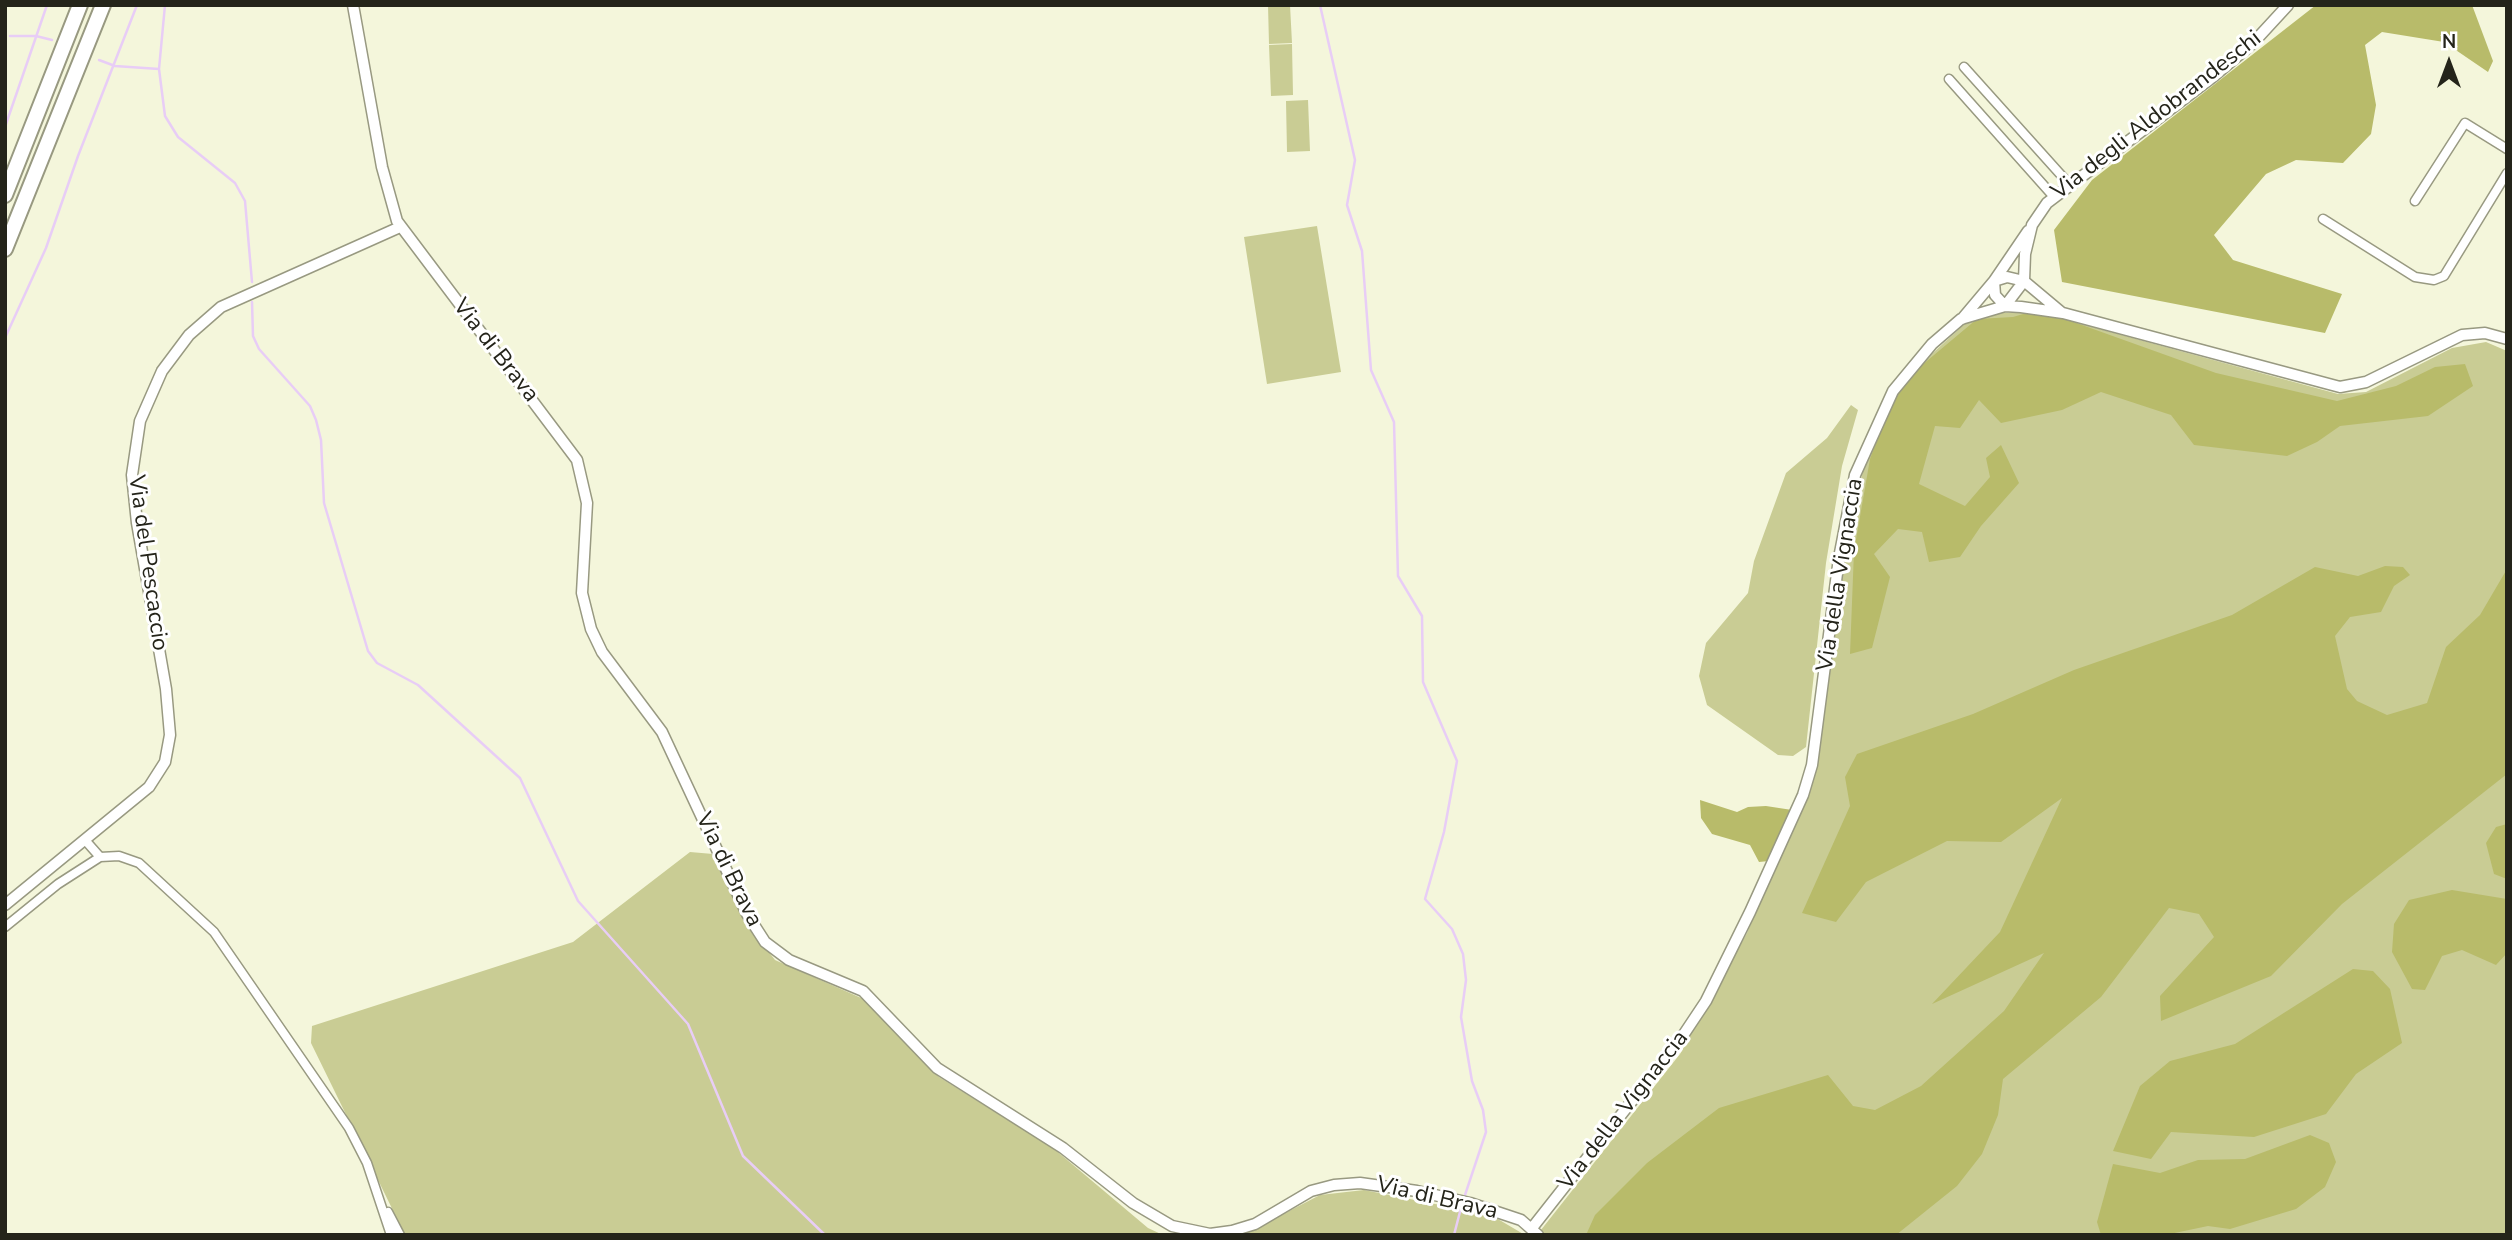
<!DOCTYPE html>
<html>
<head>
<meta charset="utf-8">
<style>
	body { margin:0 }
	#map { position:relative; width:2512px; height:1240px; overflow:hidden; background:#f4f6db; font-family:"Nunito Sans",sans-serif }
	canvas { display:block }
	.frame { position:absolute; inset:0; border:7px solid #24241a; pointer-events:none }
	.north { position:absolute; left:2414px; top:28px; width:70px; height:70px; -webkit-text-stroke:5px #fff; paint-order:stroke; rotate:0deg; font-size:19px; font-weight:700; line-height:28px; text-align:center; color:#24241a }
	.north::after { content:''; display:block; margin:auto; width:24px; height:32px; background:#24241a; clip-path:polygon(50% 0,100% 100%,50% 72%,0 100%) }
</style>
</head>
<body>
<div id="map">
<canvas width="2512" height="1240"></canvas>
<div class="frame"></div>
<div class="north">N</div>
</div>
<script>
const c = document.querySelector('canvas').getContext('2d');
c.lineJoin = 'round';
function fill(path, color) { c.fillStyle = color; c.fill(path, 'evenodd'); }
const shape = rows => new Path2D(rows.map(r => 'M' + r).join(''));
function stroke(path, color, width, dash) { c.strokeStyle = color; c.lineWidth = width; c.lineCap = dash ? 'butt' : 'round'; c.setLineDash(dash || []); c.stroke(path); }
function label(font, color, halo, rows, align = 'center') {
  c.font = font + ' "Nunito Sans",sans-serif'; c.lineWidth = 6; c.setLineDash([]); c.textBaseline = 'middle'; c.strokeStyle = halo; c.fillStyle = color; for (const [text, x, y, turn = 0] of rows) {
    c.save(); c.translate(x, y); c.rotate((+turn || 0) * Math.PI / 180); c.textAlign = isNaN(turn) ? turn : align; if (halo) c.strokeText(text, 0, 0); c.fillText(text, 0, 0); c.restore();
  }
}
const green = shape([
	[1268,5,1290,5,1292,43,1269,44],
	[1292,44,1293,95,1271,96,1269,45],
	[1308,100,1310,151,1287,152,1286,101],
	[1317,226,1341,372,1267,384,1244,237],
	[2037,312,2338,394,2366,392,2452,348,2486,342,2507,351,2507,1235,1537,1235,1680,1054,1747,933,1815,775,1850,520,1866,460,1913,371,1968,321,1993,313],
	[1851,405,1858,410,1842,466,1826,563,1806,747,1793,756,1778,755,1707,705,1699,676,1706,643,1748,593,1754,561,1786,473,1827,438],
	[690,852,713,854,752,930,775,960,868,1001,939,1077,1053,1148,1148,1228,1163,1235,405,1235,311,1043,312,1026,573,942],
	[1364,1190,1491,1215,1525,1235,1243,1235,1320,1195]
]);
const forest = shape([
	[2316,5,2472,5,2493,61,2488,72,2444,42,2382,32,2365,45,2376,105,2371,134,2343,163,2296,160,2266,174,2214,235,2233,260,2342,294,2325,333,2062,282,2054,230,2092,180],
	[2030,312,2068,320,2216,373,2337,401,2396,386,2435,367,2465,364,2473,386,2428,416,2340,426,2317,442,2287,456,2194,445,2171,415,2101,392,2062,410,2001,423,1979,400,1960,428,1935,426,1919,484,1965,506,1990,477,1986,458,2001,445,2019,483,1981,526,1960,557,1929,562,1922,532,1898,529,1874,554,1890,577,1872,648,1850,654,1854,551,1870,459,1897,386,1977,319,2013,317],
	[2385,566,2403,567,2410,575,2394,586,2381,612,2350,617,2335,636,2347,689,2357,701,2387,715,2427,703,2446,647,2480,615,2507,569,2507,774,2342,904,2271,976,2161,1021,2160,996,2214,937,2199,914,2169,908,2101,997,2003,1079,1998,1115,1982,1154,1957,1186,1896,1235,1586,1235,1595,1215,1647,1163,1719,1108,1828,1075,1853,1106,1875,1110,1921,1086,2004,1011,2044,953,1932,1004,2000,932,2062,798,2001,842,1947,841,1866,882,1836,922,1802,913,1850,806,1845,777,1857,754,1973,714,2074,670,2232,615,2315,567,2358,576],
	[1700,800,1737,812,1748,807,1766,806,1792,810,1769,861,1759,862,1750,845,1712,834,1701,818],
	[2507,824,2507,879,2494,874,2486,843,2496,827],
	[2452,890,2507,899,2507,953,2496,965,2462,950,2442,956,2425,990,2412,989,2392,952,2394,924,2409,900],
	[2353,969,2373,971,2390,989,2402,1043,2356,1074,2326,1114,2254,1137,2171,1132,2151,1159,2113,1151,2140,1086,2170,1061,2235,1044],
	[2310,1135,2329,1143,2336,1162,2325,1187,2296,1209,2230,1229,2208,1226,2165,1235,2101,1235,2097,1222,2113,1164,2160,1173,2198,1160,2245,1159]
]);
const stream = shape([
	[165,5,159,69,165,116,178,137,235,183,245,201,252,282],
	[1320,5,1355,160,1347,205,1362,251,1371,370,1394,422,1398,576,1422,616,1423,682,1457,761,1444,832,1425,899,1452,929,1463,954,1466,980,1461,1017,1472,1081,1483,1110,1486,1132,1464,1198],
	[10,36,36,36,52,40],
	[99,60,115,66,159,69],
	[5,127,47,5],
	[252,302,253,336,259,349,310,406,316,420,321,440,324,503,368,651,377,663,418,685,520,778,578,901,688,1024,743,1156,825,1235],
	[5,338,46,248,78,156,137,5],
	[1454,1235,1462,1204]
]);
const minor = shape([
	[1964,67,2070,185],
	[1949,79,2054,197],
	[2415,201,2465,123,2507,149],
	[2323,219,2415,277,2434,280,2444,276,2507,173],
	[85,840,100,857,119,856,139,863,214,932,349,1128,367,1163,391,1235],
	[5,927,58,884,100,857],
	[388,1212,400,1235]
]);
const tertiary = shape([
	[353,5,382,167,397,221,577,460,587,503,582,593,591,629,602,652,662,732,747,914,765,942,789,960,863,991,937,1068,1063,1148,1133,1203,1172,1226,1210,1234,1232,1231,1255,1224,1311,1191,1334,1185,1360,1183,1417,1191,1470,1203,1521,1220,1538,1235],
	[1994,281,2007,277,2024,281,2061,312],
	[1994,281,1995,295,2005,306],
	[2005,306,2024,281,2025,254,2032,225,2047,203,2214,76,2253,43,2288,5],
	[1962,319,1994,281,2028,231],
	[5,905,149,787,165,762,170,735,166,689,137,523,132,475,140,421,162,371,189,335,221,307,400,227],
	[1532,1228,1680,1040,1706,1001,1750,912,1803,795,1812,765,1839,558,1855,475,1893,391,1932,344,1961,319,2005,306,2021,307,2063,313,2340,387,2366,382,2462,335,2485,333,2507,339]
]);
const motorway = shape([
	[5,195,80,5],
	[5,249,103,5]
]);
const streetNames = [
	["Via degli Aldobrandeschi",2157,116,-38],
	["Via di Brava",495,351,52],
	["Via del Pescaccio",147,563,82],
	["Via della Vignaccia",1841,575,-81],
	["Via di Brava",728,870,64],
	["Via della Vignaccia",1624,1111,-52],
	["Via di Brava",1437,1199,13]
];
fill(green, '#c9cc94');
fill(forest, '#b8bb6a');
stroke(stream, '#e8cdf6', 2.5);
stroke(minor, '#989981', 11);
stroke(tertiary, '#989981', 13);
stroke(motorway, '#989981', 18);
stroke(minor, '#fff', 8);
stroke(tertiary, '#fff', 10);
stroke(motorway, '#fff', 14);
label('23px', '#24241a', '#fff', streetNames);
</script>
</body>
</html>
